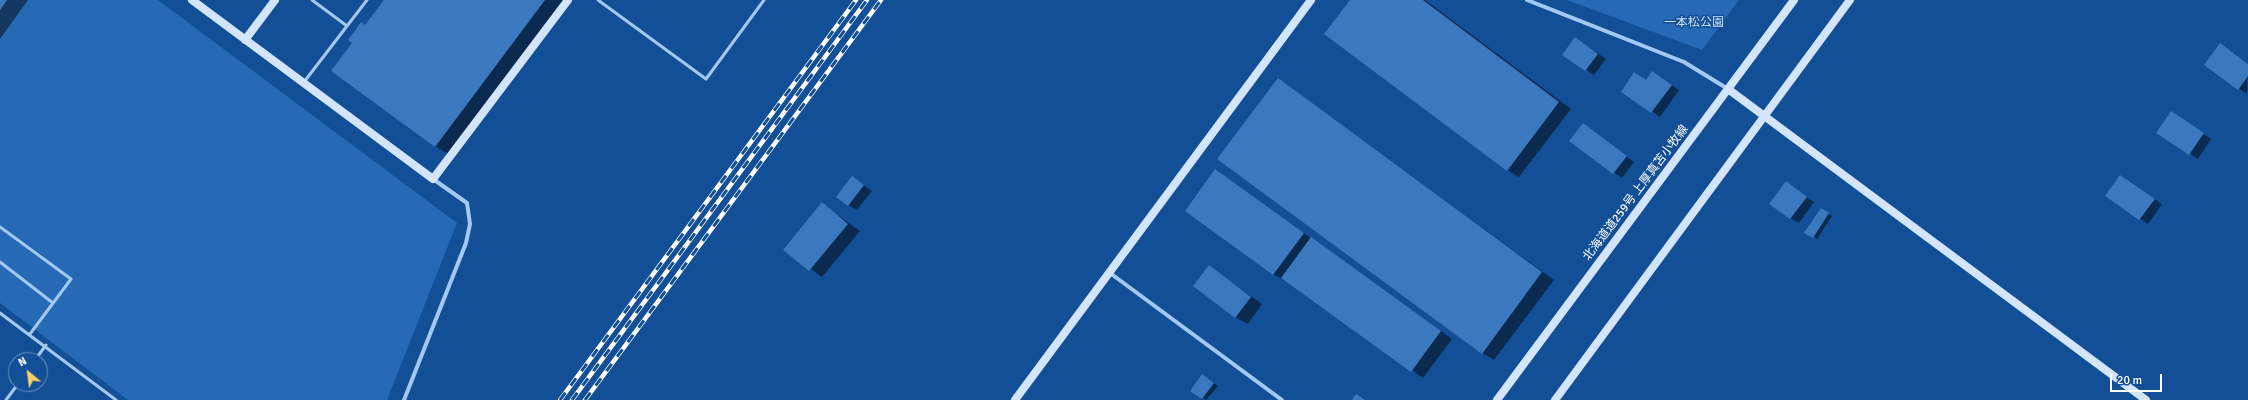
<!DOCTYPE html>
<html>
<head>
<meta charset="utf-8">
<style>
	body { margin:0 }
	#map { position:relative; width:2248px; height:400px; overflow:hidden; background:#134f96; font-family:Signika,sans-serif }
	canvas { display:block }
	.north { position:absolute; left:8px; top:352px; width:40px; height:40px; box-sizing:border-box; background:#134f96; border:1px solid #7195c0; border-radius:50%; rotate:331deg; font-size:11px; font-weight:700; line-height:16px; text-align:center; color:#fff }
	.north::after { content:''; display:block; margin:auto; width:14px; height:18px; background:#ffcf65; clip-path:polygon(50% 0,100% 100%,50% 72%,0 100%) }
	.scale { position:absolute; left:2110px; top:374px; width:52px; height:18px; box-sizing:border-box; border:2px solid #fff; border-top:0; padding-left:5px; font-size:12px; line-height:14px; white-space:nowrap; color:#fff; -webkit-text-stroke:3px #134f96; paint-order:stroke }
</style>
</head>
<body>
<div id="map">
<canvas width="2248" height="400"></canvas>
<div class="north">N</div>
<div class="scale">20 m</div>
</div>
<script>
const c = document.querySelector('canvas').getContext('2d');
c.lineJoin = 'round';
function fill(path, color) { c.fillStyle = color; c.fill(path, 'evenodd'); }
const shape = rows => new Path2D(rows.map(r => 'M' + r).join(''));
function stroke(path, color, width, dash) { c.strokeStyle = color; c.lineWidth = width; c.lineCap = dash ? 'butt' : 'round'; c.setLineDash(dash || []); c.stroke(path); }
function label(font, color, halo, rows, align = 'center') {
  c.font = font + ' Signika,"Noto Sans JP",sans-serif'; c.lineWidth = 3; c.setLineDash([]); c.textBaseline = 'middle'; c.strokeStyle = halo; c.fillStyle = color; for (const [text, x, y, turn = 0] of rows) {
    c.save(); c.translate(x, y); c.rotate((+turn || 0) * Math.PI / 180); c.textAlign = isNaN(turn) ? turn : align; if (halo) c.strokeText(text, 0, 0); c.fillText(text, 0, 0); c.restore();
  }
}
const green = shape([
	[0,0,158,0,457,223,387,400,128,400,0,303],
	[1567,0,1739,0,1702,50]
]);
const shadow = shape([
	[0,0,28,0,0,39],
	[385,0,566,0,451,155,436,147,333,70],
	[1351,0,1425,0,1571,109,1519,177,1507,170],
	[1584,44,1606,59,1594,75,1564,55],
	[2228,49,2248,64,2247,94,2205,64],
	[1661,77,1679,90,1660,117,1622,91],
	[1278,79,1554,280,1494,360,1482,353],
	[2179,117,2211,139,2198,159,2158,132],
	[1583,124,1634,162,1622,178,1571,141],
	[1216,170,1452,339,1423,378,1287,281,1274,275,1186,211],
	[2121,176,2162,204,2148,224,2106,196],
	[852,177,872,191,857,210,848,205],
	[1786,183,1814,202,1799,223,1790,218],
	[822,204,860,231,822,277,785,250],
	[1821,209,1832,216,1817,239,1806,232],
	[1209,267,1262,304,1248,324,1235,317],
	[1207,378,1218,386,1206,400,1192,390]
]);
const building = shape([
	[0,0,7,0,0,10],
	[384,0,545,0,435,147,331,71,352,43,348,40,361,22,365,25],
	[1350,0,1423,0,1559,102,1507,171,1324,34],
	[1575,37,1598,54,1585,71,1562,55],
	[2220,43,2248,64,2248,76,2238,90,2204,65],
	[1652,71,1672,85,1651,113,1621,92,1634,72,1646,80],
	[1278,78,1542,272,1482,354,1217,159],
	[2171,111,2204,133,2189,155,2156,133],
	[1583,123,1627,156,1613,174,1569,141],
	[1215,169,1304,233,1273,275,1185,211],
	[2120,175,2155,199,2139,220,2105,196],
	[852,176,864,185,848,206,836,197],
	[1786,181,1807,197,1790,219,1769,204],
	[822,202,848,224,809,271,783,250],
	[1821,208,1829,213,1813,238,1804,233],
	[1311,237,1441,331,1411,372,1281,278],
	[1209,265,1251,297,1235,318,1193,286],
	[1202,374,1214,383,1202,399,1190,391],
	[1356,394,1365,400,1352,400]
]);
const lane = shape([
	[598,0,706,79,764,0],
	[347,26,367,0],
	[304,82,347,26,312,0],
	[0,227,71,279,30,334],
	[0,262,53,303],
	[0,313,116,400],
	[35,360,46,345],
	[6,400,18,384]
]);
const street = shape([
	[1527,0,1684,62,1728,89],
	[1110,273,1282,400],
	[404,400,466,243,470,224,467,203,433,179]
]);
const secondary = shape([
	[192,0,433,179,568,0],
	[245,40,275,0],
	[1728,89,2146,400],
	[1015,400,1311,0],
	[1497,400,1794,0],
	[1555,400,1850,0]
]);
const rail = shape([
	[560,400,856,0],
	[572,400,867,0],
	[585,400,881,0]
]);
const parkNames = [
	["一本松公園",1694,23]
];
const streetNames = [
	["北海道道259号 上厚真苫小牧線",1636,193,-53]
];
fill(green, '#2669b5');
fill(shadow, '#0007');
fill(building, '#3c78be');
stroke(lane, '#a3c9f2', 3);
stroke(street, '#a3c9f2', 4);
stroke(secondary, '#d2e5fc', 8);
stroke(rail, '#fff', 4.5);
stroke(rail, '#134f96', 3, [9]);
label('12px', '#cbe3fd', '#134f96', parkNames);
label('12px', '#fff', '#134f96', streetNames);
</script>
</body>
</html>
